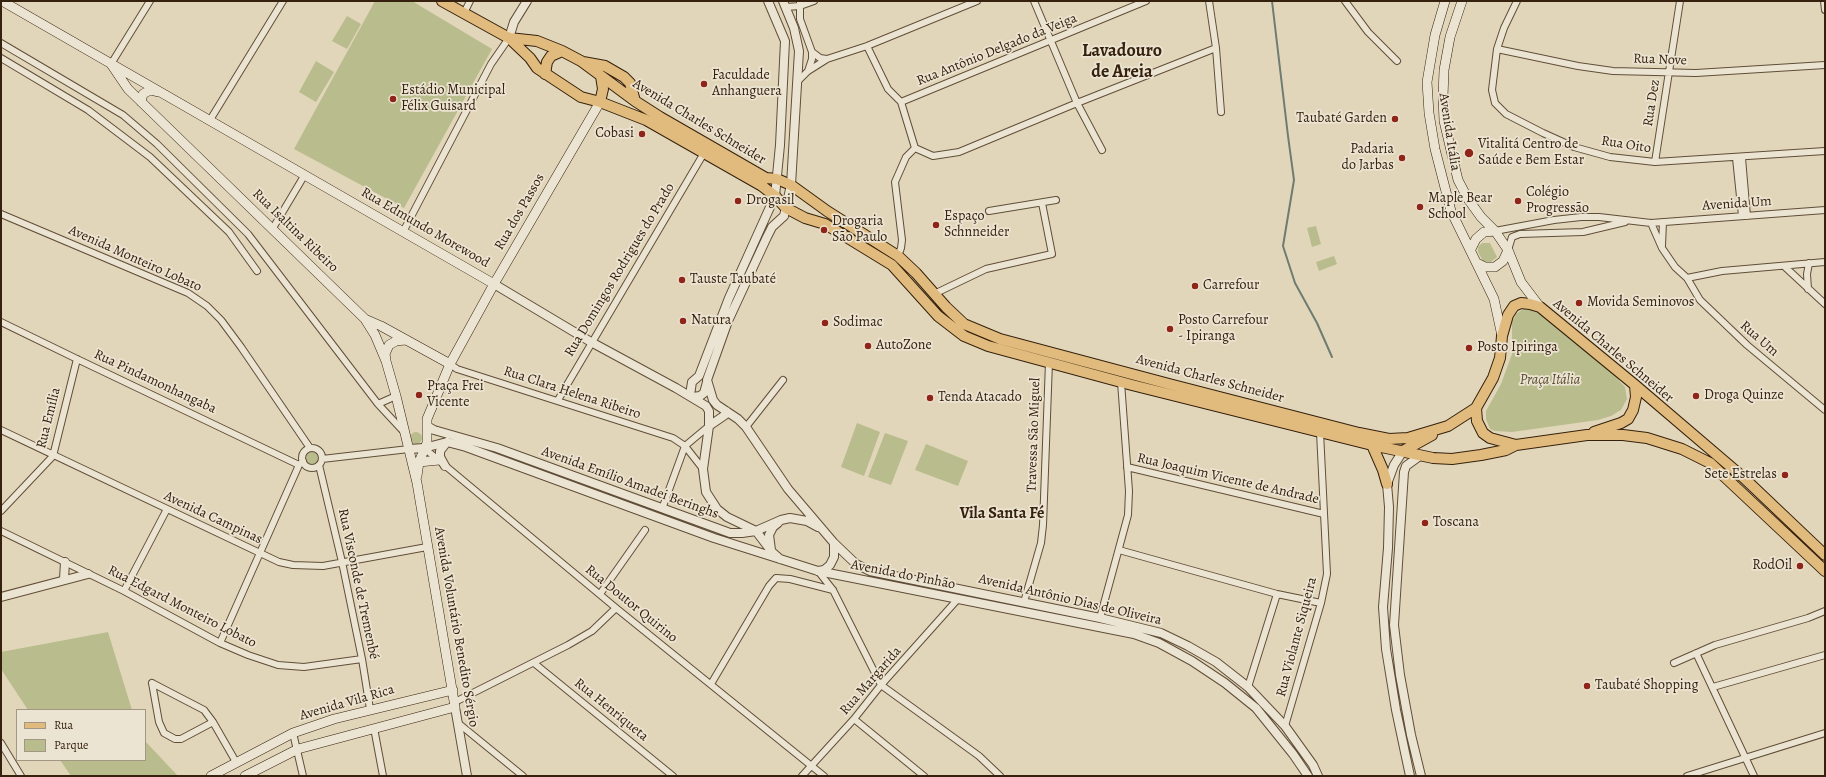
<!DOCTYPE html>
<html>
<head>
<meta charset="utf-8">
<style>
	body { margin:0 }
	#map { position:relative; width:1826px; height:777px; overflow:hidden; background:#e2d6ba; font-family:Alegreya,serif }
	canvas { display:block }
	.frame { position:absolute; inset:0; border:2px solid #35210d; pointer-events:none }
	.legend { position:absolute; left:16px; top:709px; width:130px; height:52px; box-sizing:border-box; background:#ece4d2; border:1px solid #a39683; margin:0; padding:5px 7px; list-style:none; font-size:12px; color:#35210d }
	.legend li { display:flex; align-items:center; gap:8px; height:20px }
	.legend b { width:20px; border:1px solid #a39683 }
</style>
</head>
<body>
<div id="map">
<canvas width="1826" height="777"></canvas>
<div class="frame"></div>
<ul class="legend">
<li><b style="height:5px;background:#e1bb7d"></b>Rua</li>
<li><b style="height:11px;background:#b9bc8c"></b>Parque</li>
</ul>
</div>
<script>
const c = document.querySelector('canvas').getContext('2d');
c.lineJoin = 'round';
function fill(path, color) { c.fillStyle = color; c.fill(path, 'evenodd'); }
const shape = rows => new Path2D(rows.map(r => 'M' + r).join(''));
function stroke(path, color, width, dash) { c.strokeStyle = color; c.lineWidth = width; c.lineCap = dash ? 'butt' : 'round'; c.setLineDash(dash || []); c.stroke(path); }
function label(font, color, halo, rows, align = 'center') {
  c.font = font + ' Alegreya,serif'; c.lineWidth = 3.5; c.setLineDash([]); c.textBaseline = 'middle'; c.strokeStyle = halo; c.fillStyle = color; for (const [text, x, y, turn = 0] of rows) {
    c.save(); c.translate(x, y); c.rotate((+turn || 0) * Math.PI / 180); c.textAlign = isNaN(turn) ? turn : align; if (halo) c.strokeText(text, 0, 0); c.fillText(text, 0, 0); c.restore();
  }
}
const green = shape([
	[375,1,412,1,492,49,404,208,294,149],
	[347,16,361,24,347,49,332,41],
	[316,61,334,72,316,102,299,92],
	[1316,226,1321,244,1312,247,1307,228],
	[1482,243,1490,243,1497,257,1491,262,1487,263,1483,261,1478,252,1478,247],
	[1334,256,1337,264,1319,271,1316,262],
	[1526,307,1539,311,1611,372,1625,387,1627,399,1621,410,1611,416,1598,420,1512,432,1495,431,1490,429,1486,419,1486,411,1501,384,1512,354,1512,322,1516,314],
	[857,423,880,432,864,476,841,467],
	'410 438a6 6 0 1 1 12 0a6 6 0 1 1-12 0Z',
	[885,433,908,441,891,485,868,477],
	[926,444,968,461,958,486,915,470],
	'305 458a7 7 0 1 1 14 0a7 7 0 1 1-14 0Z',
	[108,632,132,710,28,710,1,669,1,652],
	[145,741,178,776,71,776,60,760,145,760]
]);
const stream = shape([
	[1272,1,1288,136,1294,180,1283,246,1295,283,1317,323,1332,357]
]);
const minor = shape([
	[800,1,800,19,812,52,812,59,808,71],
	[1034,1,1077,103,1102,150],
	[1209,1,1216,48,1221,112],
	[1345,1,1368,32,1397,61],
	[1517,1,1504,28,1497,49,1492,90,1495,103,1506,114,1543,133,1574,147,1610,157,1655,162,1825,151],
	[1824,1,1825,10],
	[786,7,800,6,814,1],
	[464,13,470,1],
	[1,43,123,115,157,144,248,234,378,404,404,432],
	[867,46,888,89,901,102,915,148],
	[1497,49,1578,66,1613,71,1696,73,1825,65],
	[812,52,820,58,827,59],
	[1,58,88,110,150,157,229,232,257,271],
	[111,64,150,1],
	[798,81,808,71,827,59,867,46,977,1],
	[901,102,1146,1],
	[210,120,283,1],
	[915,148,933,156,959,152,1077,103,1216,48],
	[1736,158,1742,216],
	[1742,158,1747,216],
	[1655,162,1680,1],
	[989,211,1056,200],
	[1,214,188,293,207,306,221,320,241,347,310,448],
	[1651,223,1662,248,1675,267,1687,278,1700,300,1747,345,1825,410],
	[273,228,304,176],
	[1495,231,1554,220,1581,217,1599,217,1651,223,1825,210],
	[403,232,491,64,509,38],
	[1662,246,1663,222],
	[1508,250,1512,237,1520,234,1583,232,1625,222],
	[898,256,901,248,902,240,895,182,906,157,915,148],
	[1784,266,1825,304],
	[1687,278,1722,271,1825,262],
	[1808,289,1807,274,1809,263],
	[934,294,986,269,1052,254,1042,203],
	[1,322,77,359,299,465],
	[450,364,457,369,673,438,685,446,703,469],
	[558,400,704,153],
	[378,404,396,396],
	[746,427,783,380],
	[1,430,279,562,293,565,323,566,427,547],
	[424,448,616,608,824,776],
	'302 458a10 10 0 1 1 20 0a10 10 0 1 1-20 0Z',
	[322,459,409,449],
	[319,465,342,562,362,659,370,709],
	[1127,467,1324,514],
	[662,509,685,446,709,426],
	[1,511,53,456,77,359],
	[1,531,124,591,220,643,248,655,278,665,304,667,362,659],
	[1119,550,1277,594,1321,603],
	[818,571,833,590,881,685,979,756,1000,776],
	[124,591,167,509],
	[600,594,645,530],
	[1024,602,1041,543,1043,525,1049,362],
	[1100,618,1128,515,1129,491,1121,382],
	[220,643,299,465,303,461],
	[1696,653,1754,776],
	[534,663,673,776],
	[1674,663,1715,645,1808,618,1825,611],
	[152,683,204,710,213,722,236,762],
	[152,683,159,722,164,733,175,739,181,739,213,722],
	[711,684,769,586,776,578,790,579,833,590],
	[1248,687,1277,594],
	[1713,687,1825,655],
	[455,702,568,645,592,631,616,608],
	[854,719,924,776],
	[458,723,523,776],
	[1285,726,1321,603,1327,574,1320,432],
	[374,728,383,776],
	[293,733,303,776],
	[1,743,21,776],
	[802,776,854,719,881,685,957,600],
	[1687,776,1825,733]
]);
const tertiary = shape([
	[783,1,794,28,799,51,791,185,784,216,772,227,767,237,728,321,707,380,713,400,717,405,738,419,746,427,788,489,834,543,856,564,870,571,1100,618,1161,633,1188,646,1216,662,1248,687,1285,726,1313,765,1318,776],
	[509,38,514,22,527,1],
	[494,284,591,342,676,388,706,406,709,411,709,426],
	[690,395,692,382,699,376,729,298,775,196,780,145,785,41,768,1],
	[693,397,700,396,704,393,707,382],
	[726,411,725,415,709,426,703,469,706,492,717,509,727,517,756,531,772,552,780,559],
	[427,426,434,430,497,448,730,533,742,533,756,531,781,520,790,518,807,521,818,527],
	[409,449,424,448,447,442,466,447,714,538,818,571,1134,634,1159,643,1192,661,1225,683,1256,708,1293,754,1308,776],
	[1403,451,1394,465,1387,484,1389,507,1388,548,1383,607,1386,649,1396,710,1410,776],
	[1421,455,1406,466,1404,472,1394,625,1400,675,1411,735,1421,776],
	[445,466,440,457,440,451,447,442],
	[771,550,769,535,773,527,778,523],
	[818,571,824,570,830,565,834,557,834,543],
	[64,579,65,562],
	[1,597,88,574],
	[455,707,467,776]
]);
const secondary = shape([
	[2,1,494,284],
	[1445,1,1435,35,1427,82,1429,113,1435,149,1451,211,1494,299,1502,336],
	[1462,1,1450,37,1444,70,1443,97,1444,121,1458,180,1468,199,1481,217,1495,231,1508,250,1521,282,1540,307],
	[111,64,128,89,365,319,375,335,386,361,396,396,417,483,455,707,298,749,245,776],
	[141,102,143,94,150,90,158,92],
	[1471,249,1476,239,1484,232,1495,231],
	[1477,263,1485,267,1495,267,1503,261,1508,250],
	[365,319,381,326,450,364],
	[386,360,385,354,389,345,396,341,405,340],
	[419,462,439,460],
	[417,476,419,462,427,443,427,419,450,364,494,284,600,102],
	[211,776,293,733,334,719,453,690]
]);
const primary = shape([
	[442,1,509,38,530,58,537,68,581,97,600,102,646,120,762,186,775,196,786,208,805,218,825,224,892,265,938,316,964,336,988,346,1132,385,1372,445,1433,458,1452,459,1481,455,1506,450,1516,445,1587,435,1623,435,1647,438,1682,449,1710,463,1825,571],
	[509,38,537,41,562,51,581,61,635,101,660,117,766,178,777,179,791,185,827,211,898,256,916,273,946,307,964,324,1000,339,1169,384,1359,433,1389,439,1408,438,1448,426,1476,408,1493,378,1500,358,1502,336,1508,315,1514,306,1521,303,1530,304,1540,307,1635,385,1744,478,1825,555],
	[583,62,605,66,624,77,630,83,635,101],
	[545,74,547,62,551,56,562,51],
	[600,102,603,89,601,76],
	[1476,408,1477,421,1483,433,1490,438,1516,445],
	[1594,432,1621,423,1628,419,1633,410,1636,397,1635,385],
	[1372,445,1383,470,1387,484],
	[1403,451,1432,435]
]);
const markers = [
	[704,84,4,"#8f2418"],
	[393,99,4,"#8f2418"],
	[1395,119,4,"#8f2418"],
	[642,134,4,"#8f2418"],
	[1469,153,5,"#8f2418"],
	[1402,158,4,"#8f2418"],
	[738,201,4,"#8f2418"],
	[1518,201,4,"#8f2418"],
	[1420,207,4,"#8f2418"],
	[936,225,4,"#8f2418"],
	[824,230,4,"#8f2418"],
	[682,280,4,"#8f2418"],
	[1195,286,4,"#8f2418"],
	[1579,303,4,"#8f2418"],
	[683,321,4,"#8f2418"],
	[825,323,4,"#8f2418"],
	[1170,329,4,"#8f2418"],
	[868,346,4,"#8f2418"],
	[1469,348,4,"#8f2418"],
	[419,395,4,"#8f2418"],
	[1696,396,4,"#8f2418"],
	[930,398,4,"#8f2418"],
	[1785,475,4,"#8f2418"],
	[1425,523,4,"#8f2418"],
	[1800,566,4,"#8f2418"],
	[1587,686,4,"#8f2418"]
];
const streetNames = [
	["Rua Antônio Delgado da Veiga",997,50,-22],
	["Rua Nove",1660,60,2],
	["Rua Dez",1652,103,-81],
	["Avenida Charles Schneider",699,122,31],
	["Avenida Itália",1449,132,81],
	["Rua Oito",1626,145,9],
	["Avenida Um",1737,204,-4],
	["Rua dos Passos",520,212,-60],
	["Rua Edmundo Morewood",425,228,30],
	["Rua Isaltina Ribeiro",295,231,44],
	["Avenida Monteiro Lobato",135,259,24],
	["Rua Domingos Rodrigues do Prado",620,270,-59],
	["Rua Um",1759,339,41],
	["Avenida Charles Schneider",1613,351,40],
	["Avenida Charles Schneider",1210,379,15],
	["Rua Pindamonhangaba",155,382,25],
	["Rua Clara Helena Ribeiro",572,393,18],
	["Rua Emília",49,418,-76],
	["Travessa São Miguel",1034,435,-88],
	["Rua Joaquim Vicente de Andrade",1228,479,13],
	["Avenida Emílio Amadei Beringhs",630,483,20],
	["Avenida Campinas",213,518,25],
	["Avenida do Pinhão",903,575,11],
	["Rua Visconde de Tremenbé",358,584,78],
	["Avenida Antônio Dias de Oliveira",1070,600,13],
	["Rua Doutor Quirino",631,604,39],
	["Rua Edgard Monteiro Lobato",182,607,27],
	["Avenida Voluntário Benedito Sérgio",456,627,80],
	["Rua Violante Siqueira",1297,637,-75],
	["Rua Margarida",871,681,-49],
	["Avenida Vila Rica",347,703,-16],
	["Rua Henriqueta",611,710,39]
];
const poiNames = [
	["Faculdade",712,76],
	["Anhanguera",712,92],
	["Estádio Municipal",401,91],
	["Félix Guisard",401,107],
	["Taubaté Garden",1387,119,"right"],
	["Cobasi",634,134,"right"],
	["Vitalitá Centro de",1478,145],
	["Saúde e Bem Estar",1478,161],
	["Padaria",1394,150,"right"],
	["do Jarbas",1394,166,"right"],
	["Colégio",1526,193],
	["Progressão",1526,209],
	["Maple Bear",1428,199],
	["School",1428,215],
	["Drogasil",746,201],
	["Espaço",944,217],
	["Schnneider",944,233],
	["Drogaria",832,222],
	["São Paulo",832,238],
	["Tauste Taubaté",690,280],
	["Carrefour",1203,286],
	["Movida Seminovos",1587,303],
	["Natura",691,321],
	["Posto Carrefour",1178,321],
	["- Ipiranga",1178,337],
	["Sodimac",833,323],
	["AutoZone",876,346],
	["Posto Ipiringa",1477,348],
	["Praça Frei",427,387],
	["Vicente",427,403],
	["Droga Quinze",1704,396],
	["Tenda Atacado",938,398],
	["Sete Estrelas",1777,475,"right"],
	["Toscana",1433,523],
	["RodOil",1792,566,"right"],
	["Taubaté Shopping",1595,686]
];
const parkNames = [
	["Praça Itália",1550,381]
];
const quarterNames = [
	["Vila Santa Fé",1002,514]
];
const districtNames = [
	["Lavadouro",1122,52],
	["de Areia",1122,73]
];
fill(green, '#b9bc8c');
stroke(stream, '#6f7c71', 2);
stroke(minor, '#604e38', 8);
stroke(tertiary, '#604e38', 10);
stroke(secondary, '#35210d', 10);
stroke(primary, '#35210d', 12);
stroke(minor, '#ece4d2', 6);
stroke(tertiary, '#ece4d2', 8);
stroke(secondary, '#ece4d2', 9);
stroke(primary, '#e1bb7d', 10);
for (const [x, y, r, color] of markers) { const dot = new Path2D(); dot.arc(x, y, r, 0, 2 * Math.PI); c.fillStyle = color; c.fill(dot); stroke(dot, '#ece4d2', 1.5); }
label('14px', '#35210d', '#ece4d2', streetNames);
label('14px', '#35210d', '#ece4d2', poiNames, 'left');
label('italic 14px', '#56482d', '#ece4d2', parkNames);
label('bold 16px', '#35210d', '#ece4d2', quarterNames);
label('bold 18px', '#35210d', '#ece4d2', districtNames);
</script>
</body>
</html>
